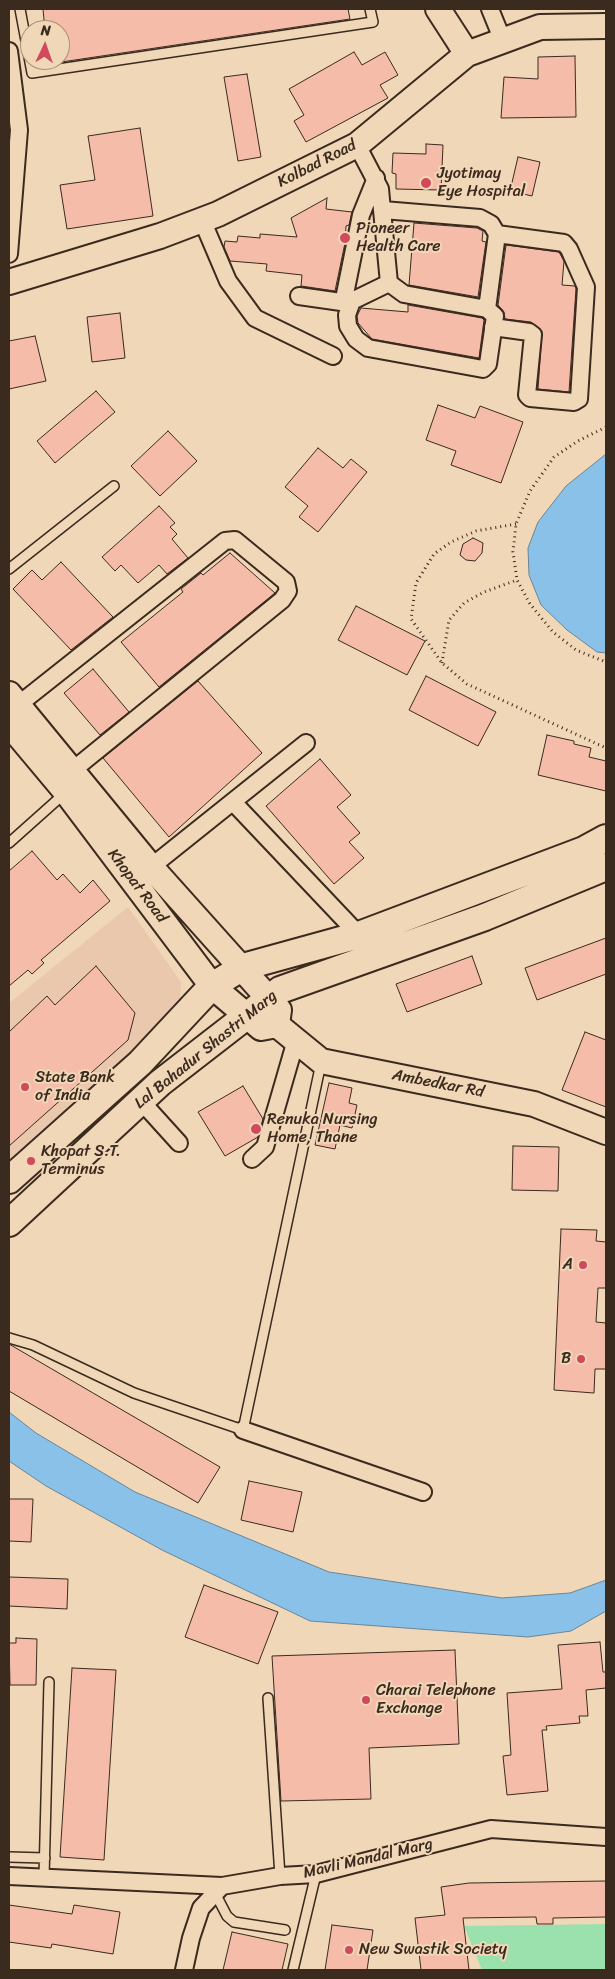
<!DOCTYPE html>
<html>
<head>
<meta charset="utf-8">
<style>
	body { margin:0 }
	#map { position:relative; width:615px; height:1979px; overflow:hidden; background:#f0d7b8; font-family:Sriracha,sans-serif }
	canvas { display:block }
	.frame { position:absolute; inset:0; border:10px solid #3b2a1e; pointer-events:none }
	.north { position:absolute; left:20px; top:20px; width:50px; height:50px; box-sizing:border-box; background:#f0d7b8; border:1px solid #a8927a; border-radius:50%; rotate:3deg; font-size:14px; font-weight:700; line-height:20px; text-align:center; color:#3b2a1e }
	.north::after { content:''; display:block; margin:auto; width:18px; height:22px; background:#d1495b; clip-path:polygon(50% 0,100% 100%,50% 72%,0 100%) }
</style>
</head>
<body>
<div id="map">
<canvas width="615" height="1979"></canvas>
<div class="frame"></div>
<div class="north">N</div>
</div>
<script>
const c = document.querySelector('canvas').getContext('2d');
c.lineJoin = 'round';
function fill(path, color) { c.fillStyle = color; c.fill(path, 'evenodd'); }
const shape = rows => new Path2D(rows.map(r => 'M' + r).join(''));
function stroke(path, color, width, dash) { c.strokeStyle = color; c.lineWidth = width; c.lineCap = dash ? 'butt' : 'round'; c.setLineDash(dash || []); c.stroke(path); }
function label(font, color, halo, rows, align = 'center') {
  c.font = font + ' Sriracha,sans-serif'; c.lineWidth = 4; c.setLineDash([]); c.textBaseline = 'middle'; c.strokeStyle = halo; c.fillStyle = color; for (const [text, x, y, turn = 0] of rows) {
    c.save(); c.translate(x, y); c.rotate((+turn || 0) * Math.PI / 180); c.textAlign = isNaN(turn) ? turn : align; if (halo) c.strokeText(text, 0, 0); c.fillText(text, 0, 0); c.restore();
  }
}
const built = shape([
	[128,907,181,982,180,1005,170,1023,9,1166,9,1003]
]);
const green = shape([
	[606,1924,606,1970,482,1970,464,1926]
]);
const water = shape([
	[606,454,606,653,597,652,567,630,541,605,529,575,528,548,538,522,566,486,606,454],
	[9,1412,36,1433,135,1492,329,1572,502,1598,570,1593,606,1580,606,1611,571,1631,528,1637,310,1621,162,1550,46,1486,9,1461,9,1412]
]);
const building = shape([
	[43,9,348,9,350,19,48,64,48,60,60,60,60,30,45,30,43,9],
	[354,52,362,65,385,52,398,75,380,85,388,98,306,142,294,121,304,115,289,89,354,52],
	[575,56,576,117,501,118,504,77,538,79,538,57,575,56],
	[247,74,261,157,238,161,224,77,247,74],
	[140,128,153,216,67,229,60,185,95,180,88,136,140,128],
	[426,144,443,145,441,190,396,189,396,174,392,173,393,153,426,154,426,144],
	[518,157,540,162,532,196,510,191,518,157],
	[327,198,326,209,352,212,349,225,346,226,345,243,335,291,301,286,302,275,266,271,267,264,230,261,224,247,225,241,237,242,238,236,260,238,260,234,297,237,291,218,327,198],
	[414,223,477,228,483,231,482,241,486,242,478,297,409,285,414,223],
	[506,245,559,252,564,261,562,285,575,286,576,289,569,392,538,389,542,331,531,322,505,319,504,312,498,305,506,245],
	[408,305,482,318,484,320,479,358,372,339,358,323,357,316,361,308,408,312,408,305],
	[120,313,125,358,92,362,87,317,120,313],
	[35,336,46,381,9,389,9,341,35,336],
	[96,391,115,412,55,463,37,441,96,391],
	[438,405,475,418,480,406,523,422,501,483,451,465,456,451,426,440,438,405],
	[168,431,197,461,160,496,131,466,168,431],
	[318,448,343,468,351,459,367,472,318,532,299,517,308,506,285,487,318,448],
	[159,506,175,523,170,527,177,534,172,539,188,558,167,574,159,565,138,583,121,565,115,571,102,557,159,506],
	[473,538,483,543,482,553,475,561,466,560,460,555,463,544,473,538],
	[230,553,275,593,159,687,121,642,183,592,181,589,201,573,203,575,230,553],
	[61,562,113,617,71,650,13,589,32,570,42,580,61,562],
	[356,606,425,641,407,675,338,640,356,606],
	[93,669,129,712,100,735,64,693,93,669],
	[426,676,496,712,478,746,409,710,426,676],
	[198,681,262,753,169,837,103,758,198,681],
	[547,735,574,741,574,744,591,748,589,757,606,761,606,791,538,775,547,735],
	[320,759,351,795,337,807,360,833,349,842,364,858,334,884,266,806,320,759],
	[32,851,57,880,63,874,80,893,93,880,110,901,41,960,44,963,32,974,28,970,9,986,9,871,32,851],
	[606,938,606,974,537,1000,525,968,606,938],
	[472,956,482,984,407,1012,396,984,472,956],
	[96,966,135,1013,128,1040,9,1146,9,1032,47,996,55,1005,96,966],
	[585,1032,606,1040,606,1107,562,1090,585,1032],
	[329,1083,352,1088,349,1103,357,1105,352,1128,340,1125,335,1149,315,1145,329,1083],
	[243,1086,263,1119,258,1137,225,1156,198,1112,243,1086],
	[513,1146,559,1147,558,1191,512,1190,513,1146],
	[561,1229,597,1230,596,1241,606,1242,606,1288,598,1288,596,1322,606,1323,606,1369,595,1369,594,1393,554,1390,561,1229],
	[9,1344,220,1467,198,1503,9,1391,9,1344],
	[249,1481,302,1492,293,1532,241,1520,249,1481],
	[9,1499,33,1499,31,1542,9,1541,9,1499],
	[9,1577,68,1579,67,1609,9,1606,9,1577],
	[204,1585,278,1612,258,1664,185,1637,204,1585],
	[16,1638,37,1639,36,1685,10,1685,9,1643,16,1643,16,1638],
	[600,1642,603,1672,606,1672,606,1688,586,1690,588,1716,579,1716,580,1723,546,1726,547,1730,542,1730,548,1791,507,1795,503,1756,511,1755,507,1693,562,1689,558,1645,600,1642],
	[455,1650,459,1744,369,1748,371,1799,281,1801,272,1656,455,1650],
	[72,1668,116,1670,104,1860,60,1857,72,1668],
	[606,1881,606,1917,553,1918,553,1924,537,1924,536,1917,463,1918,469,1970,421,1970,415,1918,445,1915,441,1887,469,1883,606,1881],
	[9,1905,72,1914,74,1905,120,1912,113,1954,52,1944,51,1948,9,1942,9,1905],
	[332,1925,373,1930,367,1970,325,1970,332,1925],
	[232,1932,288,1944,282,1970,223,1970,232,1932]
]);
const path = shape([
	[606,427,578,441,554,457,530,491,516,524,513,552,517,580,530,604,553,632,576,650,606,662],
	[516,524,476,531,451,542,434,554,416,583,411,619,442,663,467,684,606,748],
	[442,663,449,620,464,603,484,592,517,580]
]);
const lane = shape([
	[20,9,32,73,373,22,370,9],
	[9,569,114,486],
	[9,843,65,793],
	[9,1338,33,1345,134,1393,243,1430,321,1063],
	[268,1698,280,1876],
	[9,1857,45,1858],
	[44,1877,49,1682],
	[215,1893,227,1916,234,1922,285,1930],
	[293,1970,316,1874]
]);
const street = shape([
	[490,9,503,41],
	[9,51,19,130,9,254],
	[357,145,380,189,389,283,404,294,487,309,495,316,488,364,483,369,368,348,356,339,348,326,347,315,352,301,389,283],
	[383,210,480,218,491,224,497,234,487,309],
	[202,220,228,281,255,318,333,356],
	[299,296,341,302,344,299,361,215,376,178],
	[493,327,529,332,533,335,527,395,530,398,574,402,579,399,586,287,569,249,564,243,497,234],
	[18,705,225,541,235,540,286,582,288,591,282,600,73,770],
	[233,802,359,935],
	[151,867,306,743],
	[141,1101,179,1143],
	[252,1159,265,1147,296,1040],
	[243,1430,423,1492],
	[9,1876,222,1886,280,1876,316,1874,491,1829,606,1837],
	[184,1970,191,1938,201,1908,222,1886]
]);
const secondary = shape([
	[438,9,467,54],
	[9,282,160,236,218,214,357,145,467,54,540,27,606,26],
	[9,694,151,867,279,1010,277,1025],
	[9,724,66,792,212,986,261,1028,277,1025],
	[277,1025,321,1061,534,1104,606,1132]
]);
const primary = shape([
	[9,1180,140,1063,212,986,243,967,359,935,584,850,606,838],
	[9,1223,160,1083,280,990,485,917,606,867]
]);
const markers = [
	[426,183,6,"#d1495b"],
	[345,238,6,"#d1495b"],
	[25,1087,5,"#d1495b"],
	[256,1129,6,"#d1495b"],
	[31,1161,5,"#d1495b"],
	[583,1265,5,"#d1495b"],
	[581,1359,5,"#d1495b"],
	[366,1700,5,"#d1495b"],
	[349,1950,5,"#d1495b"]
];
const streetNames = [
	["Kolbad Road",317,164,-27],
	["Khopat Road",137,886,53],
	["Lal Bahadur Shastri Marg",206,1050,-39],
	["Ambedkar Rd",438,1084,11],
	["Mavli Mandal Marg",368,1859,-13]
];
const poiNames = [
	["Jyotimay",437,174],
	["Eye Hospital",437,192],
	["Pioneer",356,229],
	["Health Care",356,247],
	["State Bank",35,1078],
	["of India",35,1096],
	["Renuka Nursing",267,1120],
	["Home, Thane",267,1138],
	["Khopat S.T.",41,1152],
	["Terminus",41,1170],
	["A",573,1265,"right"],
	["B",571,1359,"right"],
	["Charai Telephone",376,1691],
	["Exchange",376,1709],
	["New Swastik Society",359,1950]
];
fill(built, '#eac8ae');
fill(green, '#9be1ae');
fill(water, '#8ac1e8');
stroke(water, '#6a8597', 1);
fill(building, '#f4bca9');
stroke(building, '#3b2a1e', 1);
stroke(lane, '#3b2a1e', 12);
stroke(street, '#3b2a1e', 20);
stroke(secondary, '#3b2a1e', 28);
stroke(primary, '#3b2a1e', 30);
stroke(path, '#3b2a1e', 3, [1, 4]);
stroke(lane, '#f0d7b8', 9);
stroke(street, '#f0d7b8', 16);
stroke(secondary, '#f0d7b8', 24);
stroke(primary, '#f0d7b8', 26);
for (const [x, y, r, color] of markers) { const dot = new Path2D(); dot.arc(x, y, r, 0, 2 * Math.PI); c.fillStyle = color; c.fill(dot); stroke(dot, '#f0d7b8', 2); }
label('16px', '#3b2a1e', '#f0d7b8', streetNames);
label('16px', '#3b2a1e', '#f0d7b8', poiNames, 'left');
</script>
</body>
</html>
